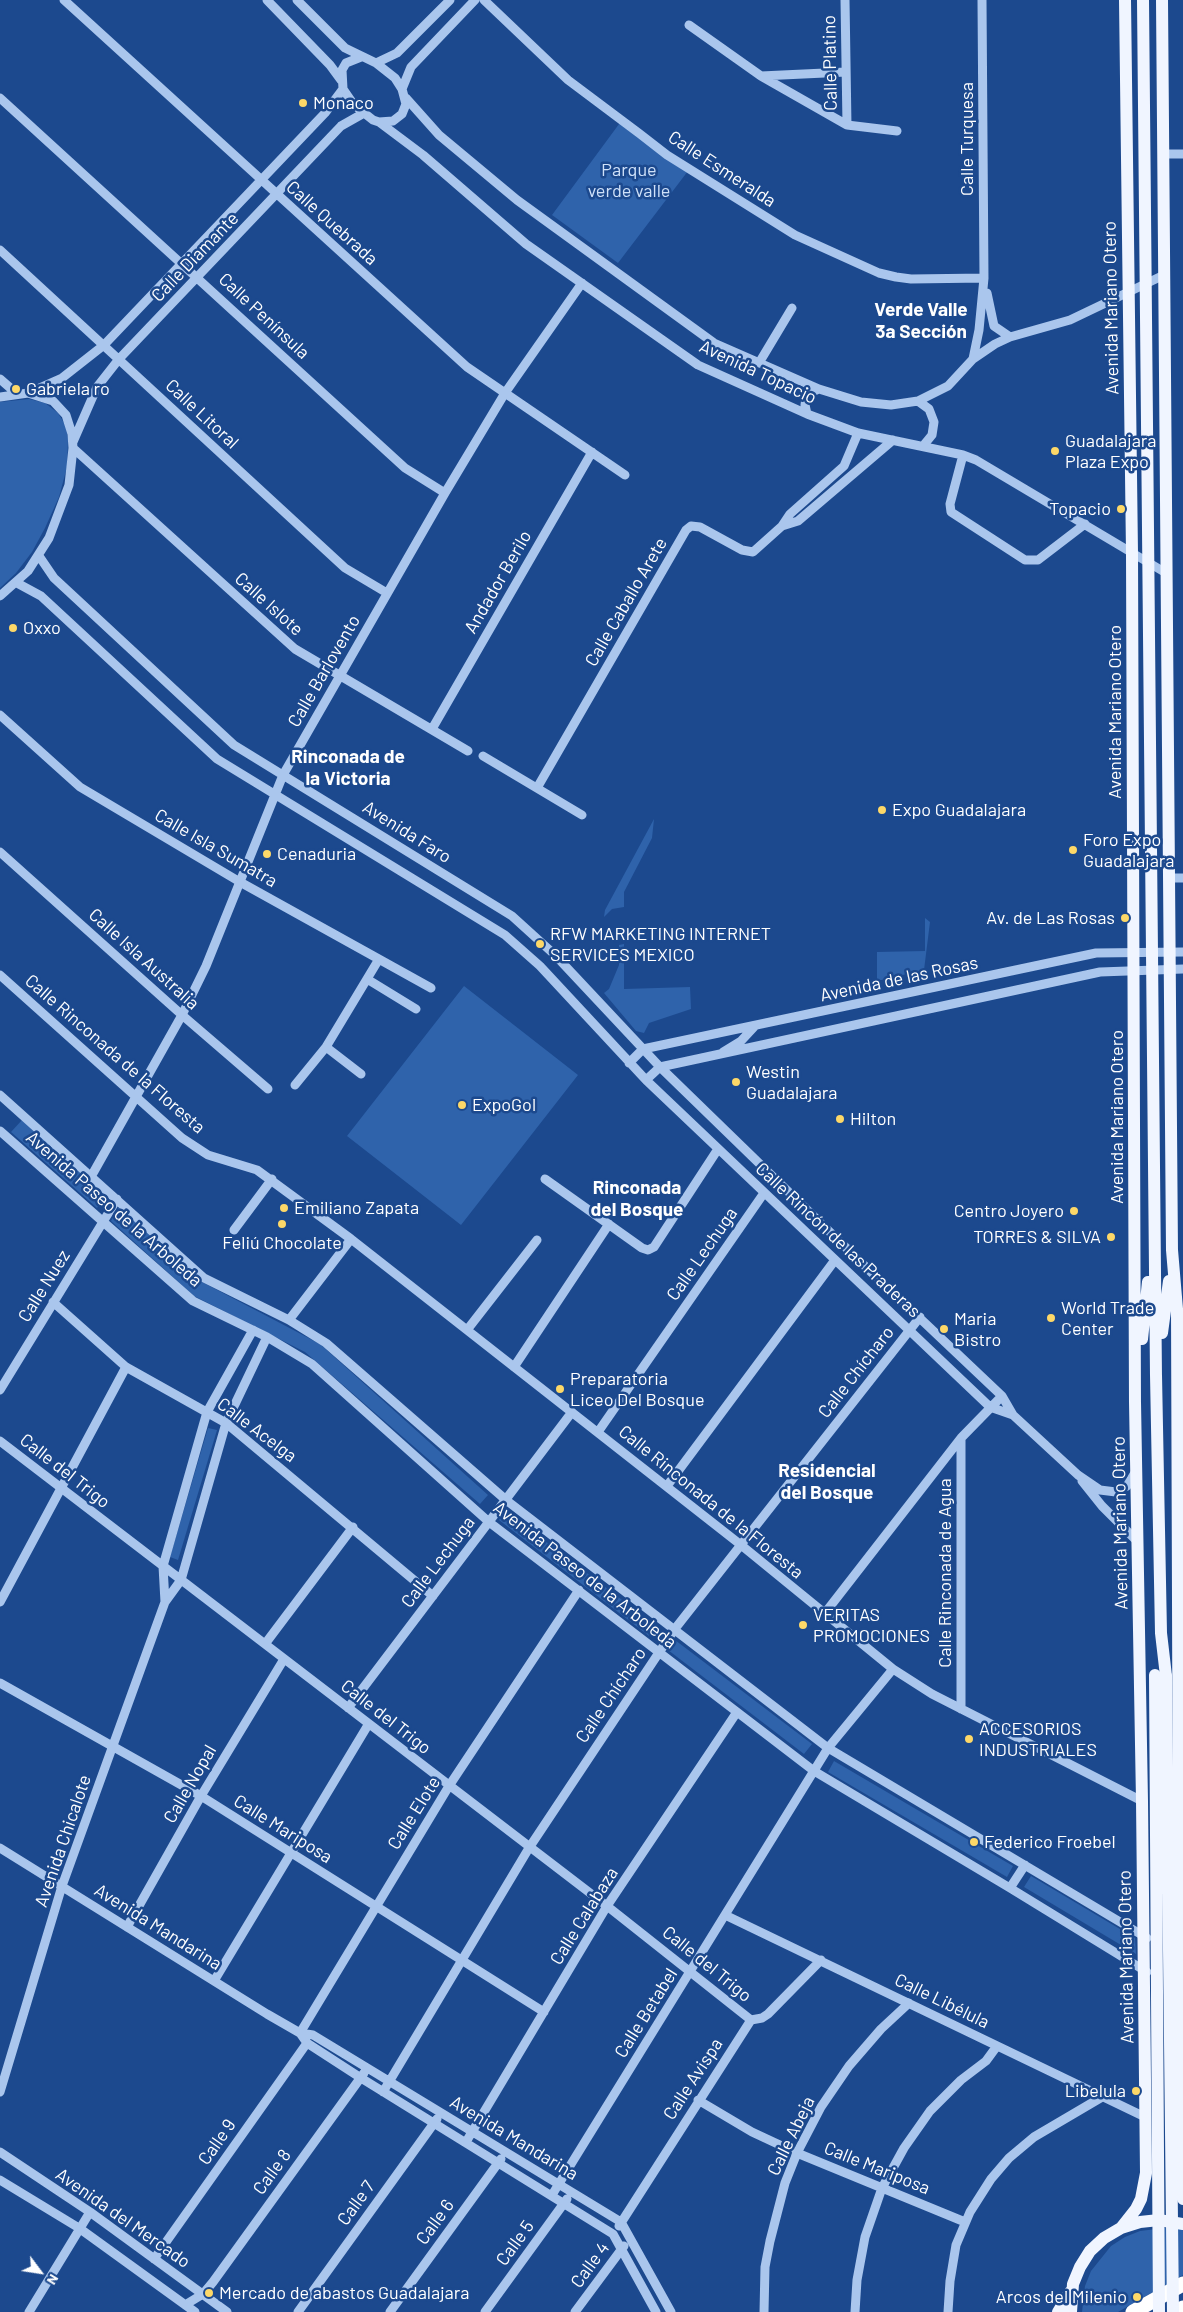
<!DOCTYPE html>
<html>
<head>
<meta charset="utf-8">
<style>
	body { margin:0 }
	#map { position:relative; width:1183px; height:2312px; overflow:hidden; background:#1c498e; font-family:Barlow,sans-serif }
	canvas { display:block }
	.north { position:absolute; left:15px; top:2247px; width:50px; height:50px; -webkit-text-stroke:4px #1c498e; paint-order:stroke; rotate:121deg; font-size:14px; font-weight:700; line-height:20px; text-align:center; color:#fff }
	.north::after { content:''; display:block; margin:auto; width:18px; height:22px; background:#fff; clip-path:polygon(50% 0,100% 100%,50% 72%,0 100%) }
</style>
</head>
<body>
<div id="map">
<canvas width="1183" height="2312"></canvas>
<div class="north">N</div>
</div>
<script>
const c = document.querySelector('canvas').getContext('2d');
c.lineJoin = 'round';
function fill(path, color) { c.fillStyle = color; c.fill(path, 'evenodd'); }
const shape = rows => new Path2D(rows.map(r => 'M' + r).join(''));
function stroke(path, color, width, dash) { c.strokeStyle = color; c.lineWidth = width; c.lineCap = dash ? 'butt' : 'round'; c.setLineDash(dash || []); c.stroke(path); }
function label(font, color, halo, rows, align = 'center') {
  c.font = font + ' Barlow,sans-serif'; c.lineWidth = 5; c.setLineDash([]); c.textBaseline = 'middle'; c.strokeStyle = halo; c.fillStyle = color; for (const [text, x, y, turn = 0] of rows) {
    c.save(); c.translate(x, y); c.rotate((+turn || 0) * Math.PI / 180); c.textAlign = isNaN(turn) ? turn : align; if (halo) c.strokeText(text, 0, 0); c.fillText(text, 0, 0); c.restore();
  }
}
const green = shape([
	[622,120,688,171,618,263,552,215],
	[29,399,45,403,58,413,66,426,68,440,67,467,59,497,45,528,32,552,16,573,0,588,0,402],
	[654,819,652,838,624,892,624,907,612,909,604,917,605,910],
	[925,918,930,922,924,970,877,981,877,952,925,951],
	[624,944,624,989,690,987,691,1009,649,1023,644,1033,636,1031,604,993,609,989,619,965,619,945],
	[464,986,578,1075,461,1225,347,1136],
	[22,1120,105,1194,97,1208,11,1132],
	[119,1207,202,1282,320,1344,488,1495,480,1504,305,1352,194,1296,111,1221],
	[208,1428,217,1430,178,1560,170,1557],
	[506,1511,656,1626,649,1636,499,1520],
	[675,1640,812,1744,804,1754,668,1650],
	[834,1761,1013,1866,1007,1877,828,1772],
	[1031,1876,1135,1938,1136,1954,1024,1887],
	[1172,2227,1183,2229,1183,2275,1118,2312,1082,2312,1085,2286,1091,2271,1111,2246,1125,2237,1140,2231]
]);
const minor = shape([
	[64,0,467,367,625,475],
	[267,0,330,65,341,80],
	[297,0,345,48,376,63,395,78,402,89,406,104,402,114,393,121,379,122,373,120,354,105,343,89,342,70,346,63,361,57],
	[484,0,568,80,640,134,667,155,795,235,879,273,896,277,911,279,984,278],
	[845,0,847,125],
	[689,25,761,76,847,125,897,131],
	[376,63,397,53,450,0],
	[761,76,846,72],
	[402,89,411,67,475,0],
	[0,98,405,468,445,493],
	[406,98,439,135,517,200,714,343,819,389,861,402,891,405,918,401,948,386,973,359,995,344,1010,337,1070,320,1164,275],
	[379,122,423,155,526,244,698,365,807,414,858,433,963,455,976,460,1166,573],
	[1163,154,1183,154],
	[0,250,345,568,387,593],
	[987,293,994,326,1010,337],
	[973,359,979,330,984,278,982,0],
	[759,363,792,308],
	[0,379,16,393],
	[28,393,62,378,104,345,325,113,343,89],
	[0,397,28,393,53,401,66,415,72,434,73,448,69,485,49,538,28,571,0,596],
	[918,401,929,409,934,422,932,435,923,446],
	[807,414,805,405,806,398,810,393,819,389],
	[73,442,97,387,119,359,341,126,364,113],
	[73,448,295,649,468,751],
	[963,455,950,504,951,512,1025,560,1038,560,1085,524],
	[782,526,798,521,893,440],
	[39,556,54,578,234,745,512,916,555,955,660,1067,870,1271,1002,1396,1013,1415,1078,1475,1100,1490,1116,1492,1127,1486,1136,1471],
	[17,583,41,596,217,759,505,935,540,966,646,1080,990,1407,1013,1415],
	[0,715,80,787,240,882,431,988],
	[432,729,592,452],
	[483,756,582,815],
	[537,788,686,530,691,526,700,527,742,550,753,552,782,526,790,514,844,466,858,433],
	[0,852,182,1015,268,1089],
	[1169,878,1183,878],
	[0,975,182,1138,208,1155,257,1170,351,1239,741,1545,893,1669,932,1694,1142,1801],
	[367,979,416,1009],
	[326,1047,361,1074],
	[723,1052,741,1041,754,1027],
	[629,1063,643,1049,1096,953,1183,952],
	[646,1080,660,1067,1100,972,1183,969],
	[295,1085,326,1047,379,959],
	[0,1095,204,1278,289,1320,326,1343,506,1500,828,1748,1147,1938],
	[0,1131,193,1301,267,1337,312,1364,489,1522,814,1771,1010,1888,1147,1972],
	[92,1175,182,1015,206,966,283,775,445,493,505,393,582,283],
	[545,1179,642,1248,648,1250,654,1247,718,1149],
	[234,1230,272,1179],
	[53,1302,126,1367,226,1423,433,1596],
	[289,1320,351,1239],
	[467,1330,537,1240],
	[514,1367,609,1224],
	[0,1390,117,1199],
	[598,1432,764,1193],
	[961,1438,961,1709],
	[0,1441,607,1906,751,2020],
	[1082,1481,1102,1506,1137,1541],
	[667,1486,835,1260],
	[0,1602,126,1367],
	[165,1602,163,1566,207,1412,253,1330],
	[825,1613,961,1438,1002,1396],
	[265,1644,353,1527],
	[0,1683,201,1796,544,2012],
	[348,1708,572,1412],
	[0,1848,267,2014,300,2033,313,2035,621,2222,671,2312],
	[1010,1888,1025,1865],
	[725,1915,1145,2117],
	[127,1927,201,1796,284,1659],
	[214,1981,368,1725],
	[300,2033,449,1786,579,1590],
	[300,2033,307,2043,361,2078,613,2234,656,2312],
	[0,2092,62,1886,165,1602,181,1580,226,1423,267,1337],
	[383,2092,529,1848,674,1630,920,1317],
	[698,2100,752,2132,797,2153,965,2222],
	[466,2142,607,1906,737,1712],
	[0,2152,90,2212,227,2312],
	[0,2180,79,2228,195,2312],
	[552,2195,828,1748,893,1669],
	[619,2226,751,2020,762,2018,768,2014,821,1960],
	[154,2259,307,2043],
	[185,2305,203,2294,213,2282,364,2073],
	[29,2312,90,2212],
	[298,2312,437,2119],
	[390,2312,501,2159],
	[485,2312,567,2199],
	[575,2312,624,2246],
	[764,2312,765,2267,770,2241,785,2183,797,2153,821,2107,849,2066,881,2029,909,2003],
	[855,2312,857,2280,865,2237,882,2188,904,2148,930,2111,961,2080,986,2061,997,2046],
	[948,2312,950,2281,956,2245,970,2212,991,2179,1009,2158,1034,2137,1102,2097]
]);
const major = shape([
	[1143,0,1156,1375,1161,1633,1166,1676],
	[1162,0,1172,1250,1177,1309,1180,2185,1183,2199],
	[1162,1333,1169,1281],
	[1142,1339,1148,1282],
	[1121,2228,1136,2209,1141,2199,1146,2173,1142,1801,1135,1402,1132,554,1125,0],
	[1058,2312,1070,2292],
	[1071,2312,1073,2284,1080,2267,1090,2251,1104,2238,1121,2228,1140,2222,1159,2220,1183,2224]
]);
const highway = shape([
	[1133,2312,1183,2284],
	[1176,2312,1183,2308]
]);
const majorBridge = shape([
	[1155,1675,1159,2312],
	[1166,1676,1173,2312]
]);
const markers = [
	[303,103,5,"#fdd868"],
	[16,389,5,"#fdd868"],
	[1055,451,5,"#fdd868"],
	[1121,509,5,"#fdd868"],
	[13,628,5,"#fdd868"],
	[882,810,5,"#fdd868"],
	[1073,850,5,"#fdd868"],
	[267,854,5,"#fdd868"],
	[1125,918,5,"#fdd868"],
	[540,944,5,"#fdd868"],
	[736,1082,5,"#fdd868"],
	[462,1105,5,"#fdd868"],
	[840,1119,5,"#fdd868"],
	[284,1208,5,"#fdd868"],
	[1074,1211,5,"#fdd868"],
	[282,1224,5,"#fdd868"],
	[1111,1237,5,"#fdd868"],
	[1051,1318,5,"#fdd868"],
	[944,1329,5,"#fdd868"],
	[560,1389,5,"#fdd868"],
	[803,1625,5,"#fdd868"],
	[969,1739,5,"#fdd868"],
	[974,1842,5,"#fdd868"],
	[1136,2091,5,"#fdd868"],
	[209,2293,5,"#fdd868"],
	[1137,2297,5,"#fdd868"]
];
const streetNames = [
	["Calle Platino",830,63,-91],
	["Calle Turquesa",967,139,-90],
	["Calle Esmeralda",722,169,33],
	["Calle Quebrada",332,223,42],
	["Calle Diamante",195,257,-46],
	["Avenida Mariano Otero",1111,308,-91],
	["Calle Península",264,316,43],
	["Avenida Topacio",758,372,25],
	["Calle Litoral",202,414,43],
	["Andador Berilo",498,582,-60],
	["Calle Caballo Arete",626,602,-60],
	["Calle Islote",269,604,42],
	["Calle Barlovento",324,671,-60],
	["Avenida Mariano Otero",1115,712,-90],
	["Avenida Faro",407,832,32],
	["Calle Isla Sumatra",216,848,30],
	["Calle Isla Australia",144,959,42],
	["Avenida de las Rosas",899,979,-12],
	["Calle Rinconada de la Floresta",115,1054,41],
	["Avenida Mariano Otero",1117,1117,-90],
	["Avenida Paseo de la Arboleda",114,1209,41],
	["Calle Rincón de las Praderas",838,1240,43],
	["Calle Lechuga",702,1254,-55],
	["Calle Nuez",44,1286,-58],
	["Calle Chícharo",856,1372,-52],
	["Calle Acelga",257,1430,37],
	["Calle del Trigo",65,1471,38],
	["Calle Rinconada de la Floresta",711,1502,39],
	["Avenida Mariano Otero",1120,1523,-91],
	["Calle Lechuga",438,1562,-53],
	["Calle Rinconada de Agua",945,1573,-90],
	["Avenida Paseo de la Arboleda",585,1575,38],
	["Calle Chícharo",611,1695,-56],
	["Calle del Trigo",386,1717,38],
	["Calle Nopal",190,1784,-60],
	["Calle Elote",414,1813,-58],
	["Calle Mariposa",283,1829,32],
	["Avenida Chicalote",63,1841,-71],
	["Calle Calabaza",584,1916,-58],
	["Avenida Mandarina",158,1927,32],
	["Avenida Mariano Otero",1126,1957,-91],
	["Calle del Trigo",707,1964,39],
	["Calle Libélula",942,2001,26],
	["Calle Betabel",646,2013,-58],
	["Calle Avispa",693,2079,-57],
	["Calle Abeja",791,2136,-64],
	["Avenida Mandarina",514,2138,31],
	["Calle 9",217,2142,-55],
	["Calle Mariposa",877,2168,22],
	["Calle 8",272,2172,-54],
	["Calle 7",356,2203,-54],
	["Avenida del Mercado",123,2218,35],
	["Calle 6",435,2222,-54],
	["Calle 5",515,2243,-54],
	["Calle 4",590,2265,-54]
];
const poiNames = [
	["Monaco",313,103],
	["Gabriela ro",26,389],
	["Guadalajara",1065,441],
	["Plaza Expo",1065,462],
	["Topacio",1111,509,"right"],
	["Oxxo",23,628],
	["Expo Guadalajara",892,810],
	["Foro Expo",1083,840],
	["Guadalajara",1083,861],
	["Cenaduria",277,854],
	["Av. de Las Rosas",1115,918,"right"],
	["RFW MARKETING INTERNET",550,934],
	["SERVICES MEXICO",550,955],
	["Westin",746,1072],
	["Guadalajara",746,1093],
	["ExpoGol",472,1105],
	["Hilton",850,1119],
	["Emiliano Zapata",294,1208],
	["Centro Joyero",1064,1211,"right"],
	["TORRES & SILVA",1101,1237,"right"],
	["Feliú Chocolate",282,1243,"center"],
	["World Trade",1061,1308],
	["Center",1061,1329],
	["Maria",954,1319],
	["Bistro",954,1340],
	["Preparatoria",570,1379],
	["Liceo Del Bosque",570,1400],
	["VERITAS",813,1615],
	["PROMOCIONES",813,1636],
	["ACCESORIOS",979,1729],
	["INDUSTRIALES",979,1750],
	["Federico Froebel",984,1842],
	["Libelula",1126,2091,"right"],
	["Mercado de abastos Guadalajara",219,2293],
	["Arcos del Milenio",1127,2297,"right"]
];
const parkNames = [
	["Parque",629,170],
	["verde valle",629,191]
];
const neighbourhoodNames = [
	["Verde Valle",921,310],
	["3a Sección",921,332],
	["Rinconada de",348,757],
	["la Victoria",348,779],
	["Rinconada",637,1188],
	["del Bosque",637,1210],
	["Residencial",827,1471],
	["del Bosque",827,1493]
];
fill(green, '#2f63ab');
stroke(minor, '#aac6ed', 9);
stroke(major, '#f0f5ff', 12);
stroke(highway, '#fff', 15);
stroke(majorBridge, '#f0f5ff', 12);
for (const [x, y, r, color] of markers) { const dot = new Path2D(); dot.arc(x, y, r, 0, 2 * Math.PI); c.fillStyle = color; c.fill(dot); stroke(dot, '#1c498e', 2); }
label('18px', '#fff', '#1c498e', streetNames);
label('18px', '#fff', '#1c498e', poiNames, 'left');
label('18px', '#cfe1f9', '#1c498e', parkNames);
label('bold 19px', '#fff', '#1c498e', neighbourhoodNames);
</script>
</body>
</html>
